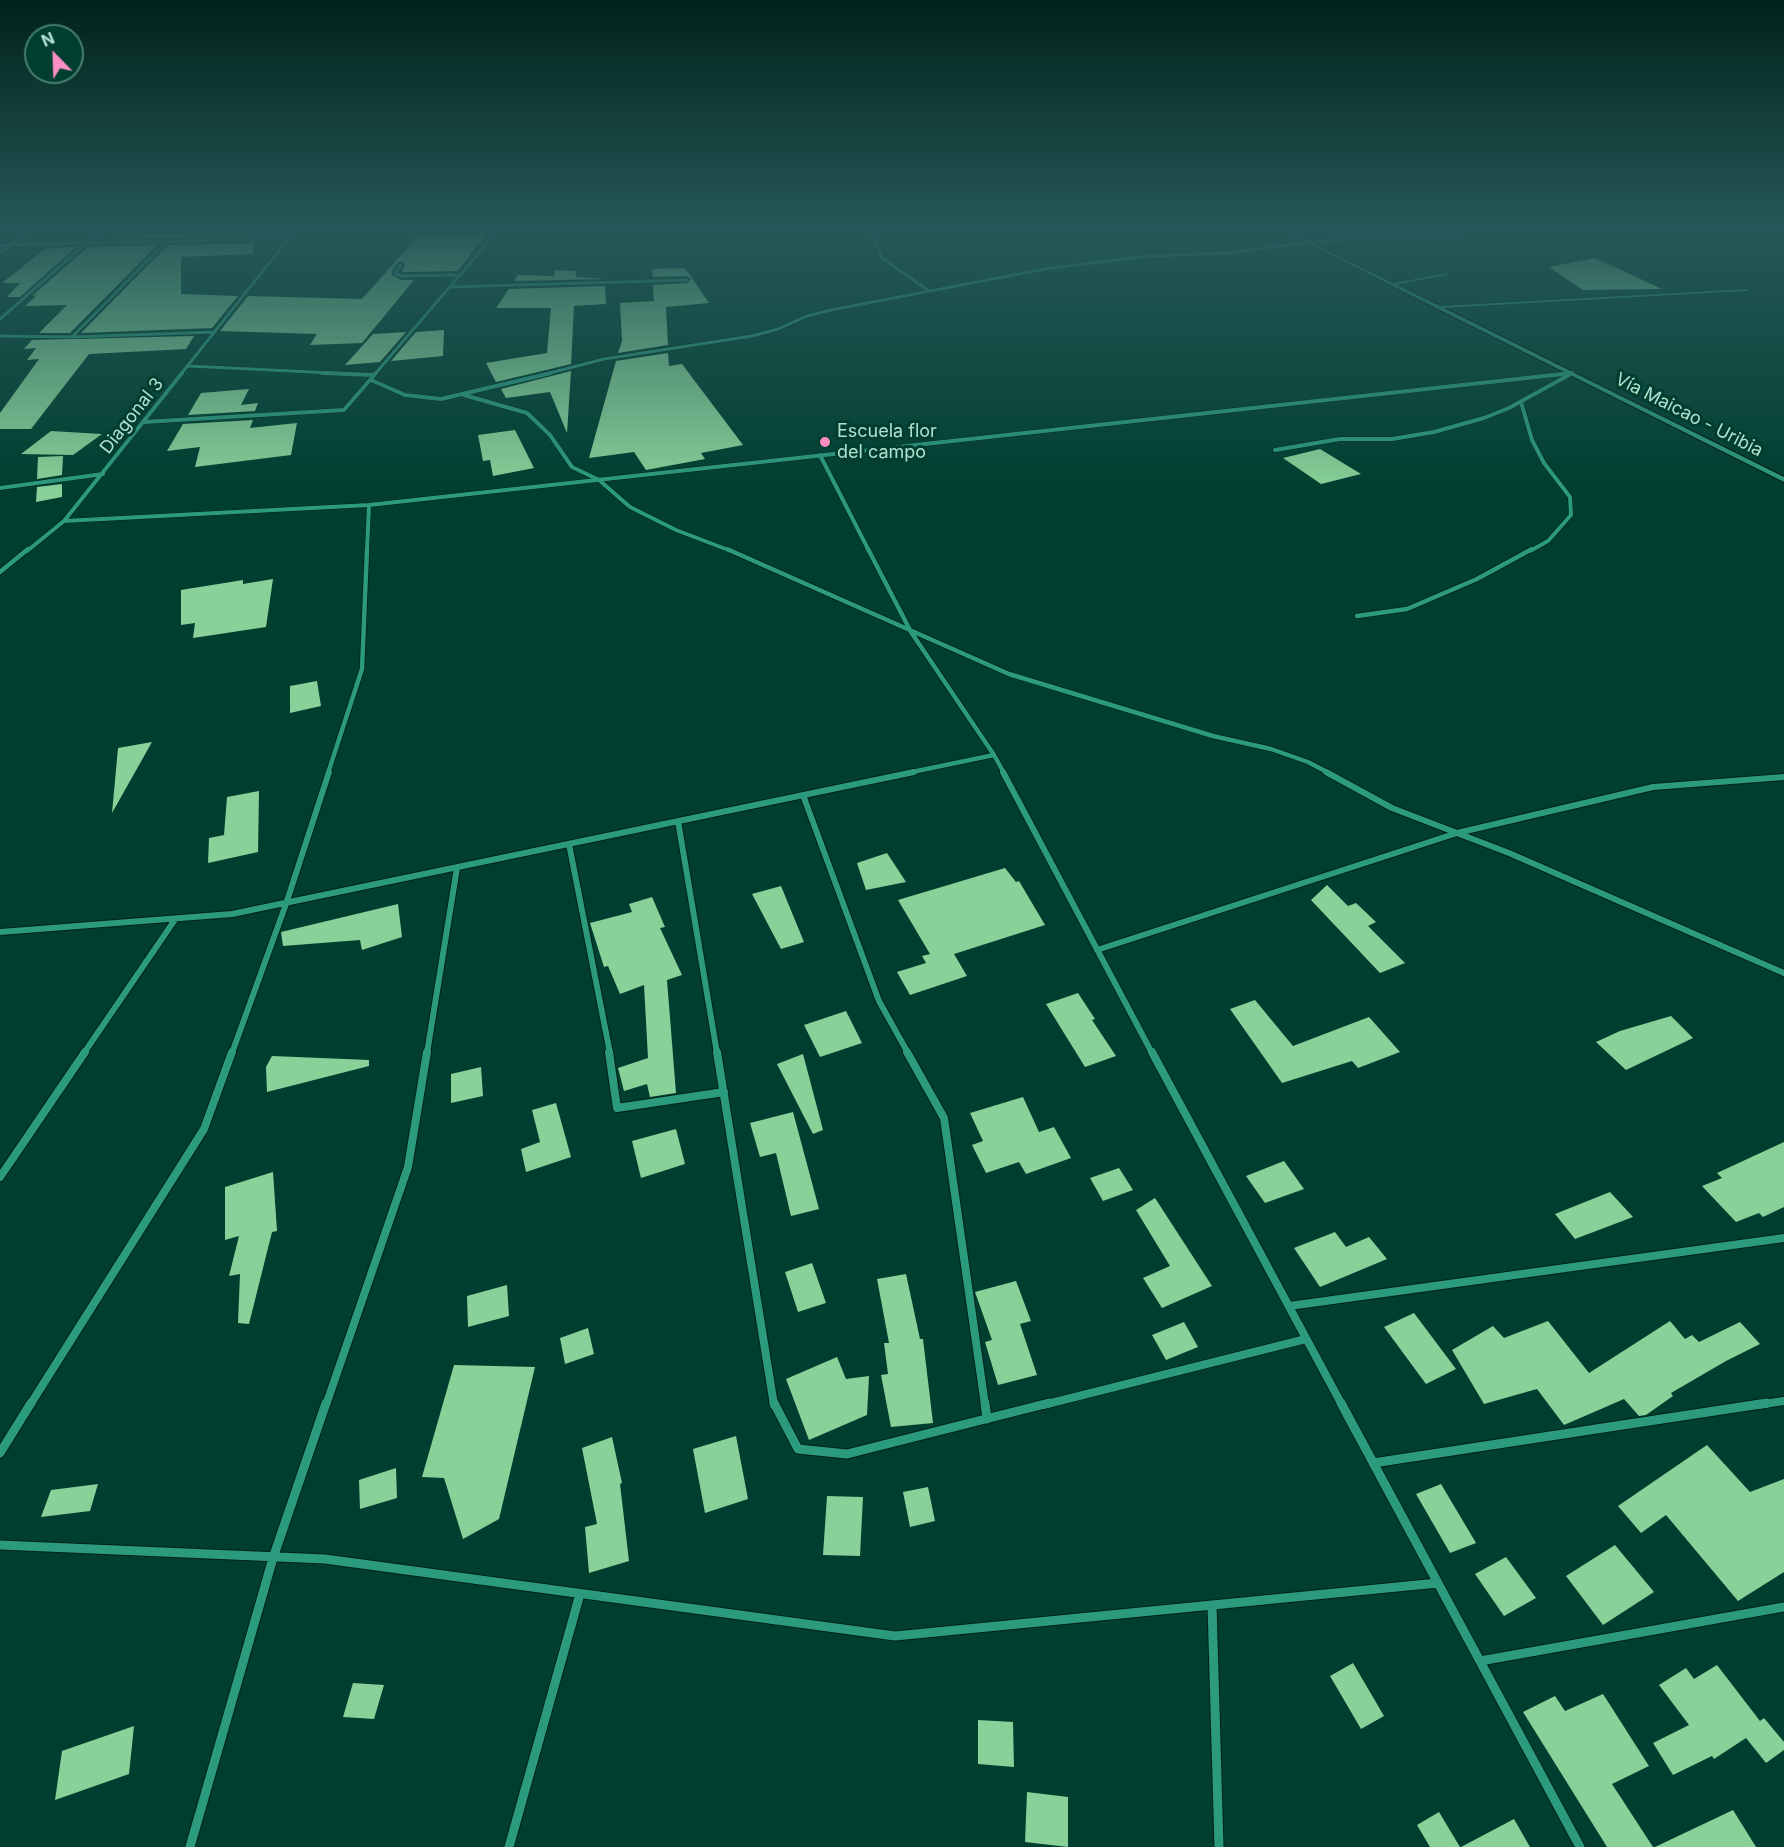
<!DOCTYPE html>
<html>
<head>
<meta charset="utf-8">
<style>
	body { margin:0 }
	#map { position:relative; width:1784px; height:1847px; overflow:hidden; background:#003f30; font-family:Inter,sans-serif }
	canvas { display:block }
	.north { position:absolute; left:24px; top:24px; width:60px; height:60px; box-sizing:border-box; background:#003f30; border:2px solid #477f6f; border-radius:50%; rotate:337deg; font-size:16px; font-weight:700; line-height:24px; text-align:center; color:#b1e0ce }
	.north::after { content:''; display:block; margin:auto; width:21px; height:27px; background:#fb8fc3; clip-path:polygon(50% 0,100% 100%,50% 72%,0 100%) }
</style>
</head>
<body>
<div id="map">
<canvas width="1784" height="1847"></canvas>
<div class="north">N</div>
</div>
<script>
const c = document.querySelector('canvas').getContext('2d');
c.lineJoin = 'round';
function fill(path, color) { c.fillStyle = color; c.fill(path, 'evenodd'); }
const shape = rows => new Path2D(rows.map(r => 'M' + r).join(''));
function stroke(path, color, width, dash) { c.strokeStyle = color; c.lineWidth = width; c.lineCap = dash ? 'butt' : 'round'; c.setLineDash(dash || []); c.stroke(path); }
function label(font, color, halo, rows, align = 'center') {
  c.font = font + ' Inter,sans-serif'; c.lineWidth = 6; c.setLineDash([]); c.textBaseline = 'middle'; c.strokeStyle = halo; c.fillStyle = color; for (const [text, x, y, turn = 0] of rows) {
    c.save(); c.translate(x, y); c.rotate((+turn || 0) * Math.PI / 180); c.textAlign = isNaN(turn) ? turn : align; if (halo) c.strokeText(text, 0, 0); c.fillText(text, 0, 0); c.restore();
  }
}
const building = shape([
	[163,233,252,233,252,236,107,239],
	[485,235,458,271,402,272,405,264,402,261,398,262,392,271,392,275,401,280,414,280,362,343,310,345,317,334,220,331,248,296,362,299,418,236],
	[253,243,253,254,181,257,181,294,238,296,212,328,81,333,168,245],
	[157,245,70,333,39,333,67,305,25,306,37,295,32,296,88,247],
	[76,247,20,297,7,297,20,283,2,283,45,249],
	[1595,258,1662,289,1583,290,1549,267],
	[685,268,709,303,666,307,668,345,618,353,622,341,620,303,654,301,653,285,688,283,691,279,687,276,653,277,652,269],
	[555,270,576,271,576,277,605,279,514,281,518,275,554,276],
	[605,286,606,304,574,306,571,364,496,382,486,363,547,353,551,308,496,308,509,289],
	[444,330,443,356,391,361,416,332],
	[406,332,380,362,345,365,373,334],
	[194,336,186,349,89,354,31,429,0,429,0,413,39,359,27,360,36,348,24,349,32,340],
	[668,353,669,366,682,364,743,445,701,453,705,459,646,470,634,452,589,458,616,361],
	[571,371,567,433,550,392,506,398,501,389],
	[249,389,241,405,258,403,255,411,188,415,201,393],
	[253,420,250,428,297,423,291,455,195,467,200,447,167,451,183,424],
	[515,430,534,468,493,476,490,460,483,461,478,435],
	[51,431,102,434,73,455,21,454],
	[1320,449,1361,474,1321,484,1283,458],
	[63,456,62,475,37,479,38,457],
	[62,484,62,497,36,502,37,487],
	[273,579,266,627,193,638,195,623,181,625,181,590,243,580,243,584],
	[317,681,321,706,290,713,290,686],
	[152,742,112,813,118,748],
	[259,791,258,852,208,863,209,838,224,835,227,797],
	[887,853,906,882,866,890,857,863],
	[1005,868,1016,882,1019,881,1045,925,954,954,967,976,910,995,897,972,926,963,922,956,930,954,898,900],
	[1327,885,1348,906,1356,903,1376,922,1368,926,1405,963,1380,973,1311,900],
	[781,886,804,942,781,949,752,894],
	[652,897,665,927,660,928,682,975,667,980,676,1093,650,1097,647,1084,624,1091,618,1068,648,1058,644,985,620,994,608,966,604,967,590,923,632,912,629,904],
	[398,904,402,937,362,950,360,940,283,946,281,932],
	[1078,993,1095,1019,1092,1020,1116,1056,1085,1067,1046,1004],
	[1255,1000,1293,1046,1369,1017,1400,1052,1358,1068,1352,1061,1282,1083,1230,1009],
	[846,1011,862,1043,820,1057,804,1025],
	[1671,1016,1693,1038,1626,1070,1596,1042,1620,1031],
	[803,1054,823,1130,813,1134,777,1064],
	[272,1056,369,1060,369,1066,267,1092,266,1067],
	[481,1067,483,1096,451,1103,451,1074],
	[1023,1097,1039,1132,1054,1127,1071,1158,1026,1174,1019,1162,986,1173,972,1145,983,1141,970,1113],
	[556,1103,571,1157,526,1172,521,1149,540,1142,532,1110],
	[793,1112,819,1209,791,1216,776,1153,760,1157,750,1123],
	[676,1129,685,1164,641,1178,632,1141],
	[1784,1142,1784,1207,1763,1217,1759,1213,1736,1222,1702,1186,1722,1178,1717,1173],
	[1284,1161,1304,1189,1265,1203,1246,1176],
	[1119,1168,1133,1190,1103,1201,1090,1178],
	[273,1172,277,1231,272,1232,249,1324,238,1323,240,1274,229,1276,239,1236,225,1240,225,1187],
	[1610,1192,1633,1217,1575,1239,1555,1214],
	[1155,1198,1212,1286,1162,1308,1143,1278,1170,1266,1136,1210],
	[1335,1232,1346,1247,1369,1237,1387,1259,1320,1287,1294,1248],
	[812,1263,826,1303,798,1312,785,1272],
	[906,1274,920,1339,923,1339,933,1423,891,1427,881,1375,888,1374,884,1343,889,1343,877,1279],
	[1016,1281,1031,1321,1020,1324,1037,1375,998,1385,985,1342,992,1340,975,1292],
	[507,1285,509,1316,468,1327,467,1296],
	[1414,1313,1456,1369,1426,1384,1384,1327],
	[1548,1321,1589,1373,1670,1321,1685,1339,1692,1335,1699,1342,1740,1322,1760,1344,1726,1361,1671,1393,1673,1396,1646,1415,1639,1416,1624,1399,1564,1425,1537,1389,1484,1404,1452,1350,1493,1326,1504,1338],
	[1184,1322,1198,1347,1166,1360,1152,1335],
	[588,1328,594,1354,565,1364,560,1338],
	[837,1357,846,1379,869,1376,867,1415,809,1440,786,1379],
	[454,1365,535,1367,499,1519,463,1539,444,1478,422,1477],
	[736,1436,748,1499,705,1513,693,1449],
	[612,1437,622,1483,620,1484,629,1561,589,1573,585,1527,597,1524,582,1448],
	[1707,1445,1750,1492,1784,1479,1784,1572,1738,1601,1666,1515,1641,1533,1618,1506],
	[396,1468,397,1498,360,1509,359,1480],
	[98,1484,90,1511,41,1517,51,1490],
	[1441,1484,1476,1543,1450,1553,1416,1494],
	[928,1487,935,1521,910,1527,903,1492],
	[827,1496,863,1497,860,1556,823,1555],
	[1615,1545,1654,1592,1603,1625,1566,1576],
	[1506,1557,1536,1598,1504,1616,1475,1574],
	[1353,1663,1384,1716,1361,1729,1330,1676],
	[1717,1665,1760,1721,1764,1718,1784,1742,1784,1750,1766,1763,1746,1738,1714,1759,1712,1756,1673,1775,1653,1743,1689,1725,1659,1685,1686,1668,1694,1679],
	[353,1683,384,1685,374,1719,343,1717],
	[1603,1694,1649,1766,1612,1784,1653,1847,1607,1847,1523,1712,1555,1696,1565,1711],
	[978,1720,1013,1722,1014,1767,978,1764],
	[134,1726,129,1774,55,1800,62,1751],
	[1027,1792,1068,1797,1068,1847,1025,1842],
	[1733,1810,1756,1847,1655,1847],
	[1439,1812,1460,1847,1430,1847,1417,1825],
	[1514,1819,1530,1847,1461,1847]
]);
const service = shape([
	[1395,284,1446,274],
	[1442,307,1747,290]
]);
const minorFar5 = shape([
	[871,233,882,258,929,291],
	[0,245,288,239],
	[0,253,27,233],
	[401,265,395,273,401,276,461,275],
	[451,287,687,280],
	[0,319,98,233],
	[0,336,73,337,215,332],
	[73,336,167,241],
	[188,366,353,374],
	[181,374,293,233],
	[375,374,496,233],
	[546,374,604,359,752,336,778,329,807,316,831,310,1050,268,1151,256,1229,253,1310,242,1458,233],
	[1563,374,1572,373]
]);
const minorFar4 = shape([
	[322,373,373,375],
	[371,380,405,395,441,399,551,373],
	[464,395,527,413,550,435,572,467,599,480,630,507,676,530,731,551],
	[1521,402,1532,440,1544,463,1570,497,1571,515,1548,541,1530,551],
	[144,422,344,410,376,373],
	[1275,450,1340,439,1392,439,1434,432,1484,418,1509,408,1569,375],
	[820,455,869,551],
	[0,488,103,474],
	[64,521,369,505,1572,373],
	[27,551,64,521,182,373],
	[367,551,369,505]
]);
const minorFar3 = shape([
	[727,549,1009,674,1213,736,1271,749,1308,762,1329,773],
	[868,549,911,632,994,755,1004,773],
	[0,572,28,549],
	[1357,616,1407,609,1477,579,1532,549],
	[328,773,362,669,367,549],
	[907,773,994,755]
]);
const minorFar2 = shape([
	[1003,772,1152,1053],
	[1326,772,1392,808,1509,853,1784,973],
	[803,795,879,1001,908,1053],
	[678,821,717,1053],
	[569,844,610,1053],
	[0,932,232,914,914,772],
	[1097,950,1457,833,1653,787,1784,777],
	[84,1053,174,921],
	[232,1053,286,904,329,772],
	[427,1053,457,868]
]);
const minorFar1 = shape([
	[609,1052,617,1108,724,1092],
	[717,1052,774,1405],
	[907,1052,944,1118,985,1405],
	[1152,1052,1342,1405],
	[0,1177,85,1052],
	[1289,1306,1784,1238],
	[30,1405,204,1129,232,1052],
	[326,1405,408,1167,427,1052],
	[1043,1405,1306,1339],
	[1758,1405,1784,1401]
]);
const minor = shape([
	[774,1403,798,1449,847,1454,1049,1403],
	[985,1403,987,1419],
	[1341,1403,1580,1847],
	[0,1453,31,1403],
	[1373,1463,1767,1403],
	[0,1545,325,1559,895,1636,1438,1583],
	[1212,1605,1219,1847],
	[1480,1661,1784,1607],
	[190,1847,273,1558,326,1403],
	[509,1847,580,1594]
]);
const tertiary = shape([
	[1287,233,1292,233,1784,477,1784,482,1287,233]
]);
const markers = [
	[825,442,6,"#fb8fc3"]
];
const farStreetnames = [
	["Vía Maicao - Uribia",1689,415,27],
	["Diagonal 3",132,416,-52]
];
const farPoinames = [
	["Escuela flor",837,432],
	["del campo",837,453]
];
fill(building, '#88d198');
stroke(service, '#012319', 3);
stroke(minorFar5, '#012319', 4);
stroke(minorFar4, '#012319', 5);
stroke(minorFar3, '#012319', 6);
stroke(minorFar2, '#012319', 8);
stroke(minorFar1, '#012319', 10);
stroke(minor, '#012319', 11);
stroke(tertiary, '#012319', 3);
stroke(service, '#2c9b7d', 2);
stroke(minorFar5, '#2c9b7d', 3);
stroke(minorFar4, '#2c9b7d', 4);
stroke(minorFar3, '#2c9b7d', 4.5);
stroke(minorFar2, '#2c9b7d', 6);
stroke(minorFar1, '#2c9b7d', 8);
stroke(minor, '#2c9b7d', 9);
fill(tertiary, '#2c9b7d');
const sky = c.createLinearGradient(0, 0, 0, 491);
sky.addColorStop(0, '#00231a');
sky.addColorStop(0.47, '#265859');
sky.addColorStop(1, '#26585900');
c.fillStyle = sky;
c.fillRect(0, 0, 1784, 491);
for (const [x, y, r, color] of markers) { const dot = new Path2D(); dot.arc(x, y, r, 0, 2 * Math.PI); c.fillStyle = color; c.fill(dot); stroke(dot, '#003f30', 2); }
label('18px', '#b1e0ce', '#003f30', farStreetnames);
label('18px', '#b1e0ce', '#003f30', farPoinames, 'left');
</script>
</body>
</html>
